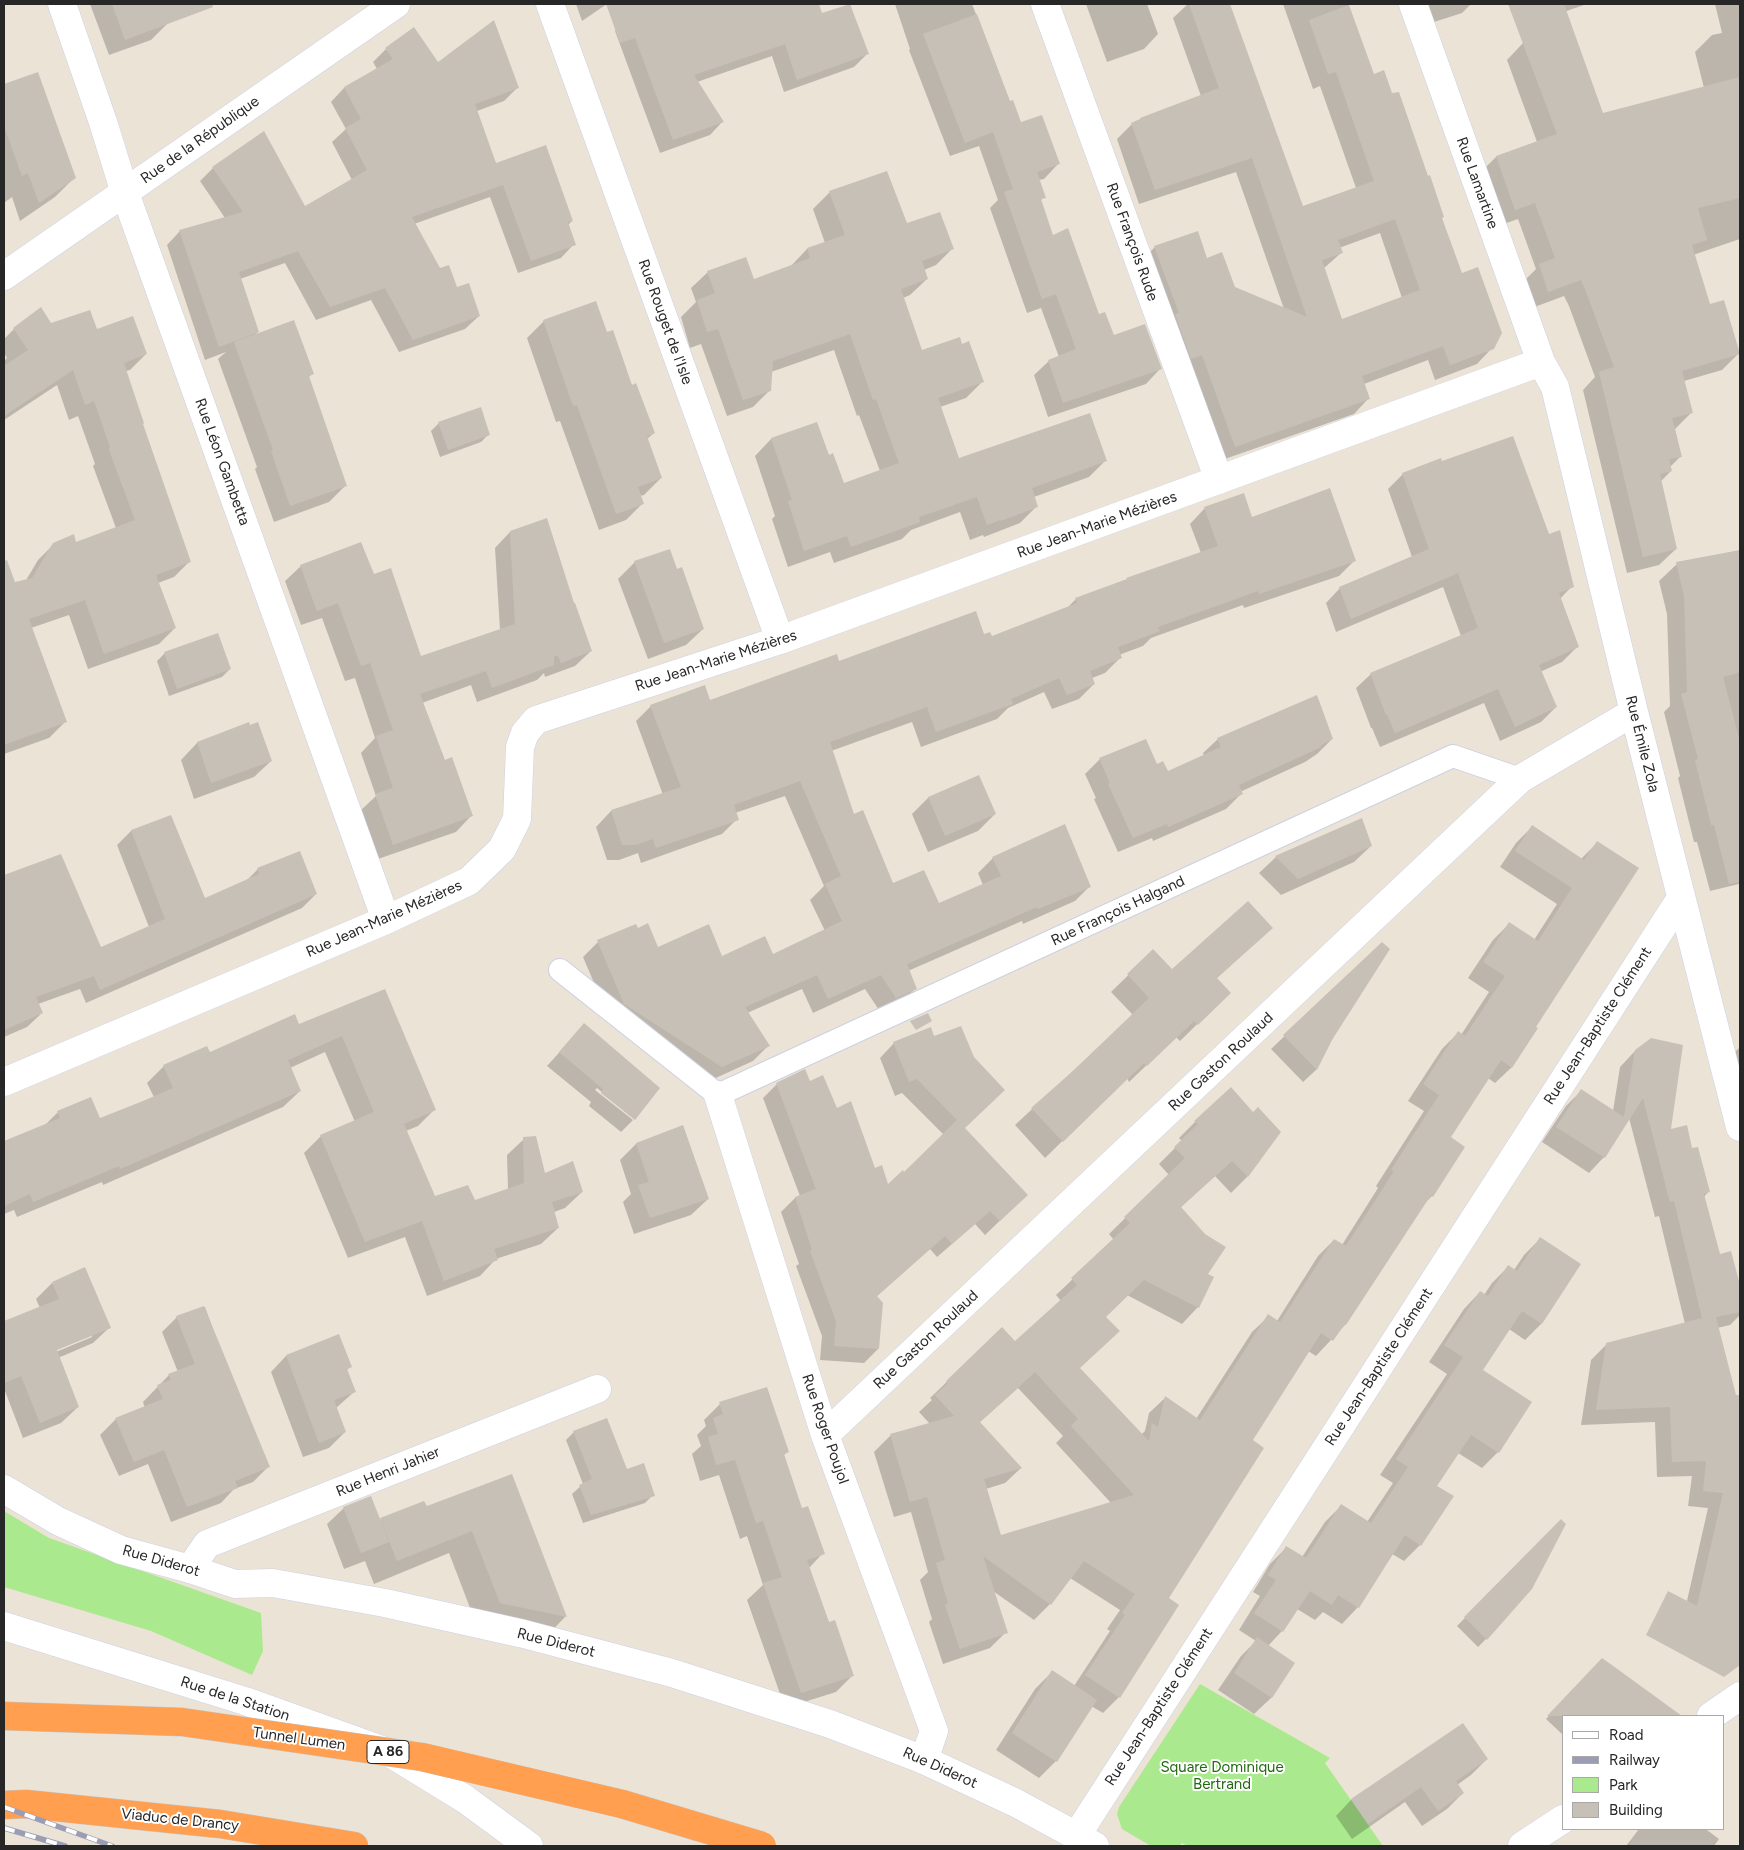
<!DOCTYPE html>
<html>
<head>
<meta charset="utf-8">
<style>
	body { margin:0 }
	#map { position:relative; width:1744px; height:1850px; overflow:hidden; background:#ece3d7; font-family:Figtree,sans-serif }
	canvas { display:block }
	.frame { position:absolute; inset:0; border:5px solid #272727; pointer-events:none }
	.legend { position:absolute; left:1562px; top:1715px; width:162px; height:115px; box-sizing:border-box; background:#fff; border:1px solid #a9a9a9; margin:0; padding:6px 9px; list-style:none; font-size:15px; color:#272727 }
	.legend li { display:flex; align-items:center; gap:10px; height:25px }
	.legend b { width:25px; border:1px solid #a9a9a9 }
</style>
</head>
<body>
<div id="map">
<canvas width="1744" height="1850"></canvas>
<div class="frame"></div>
<ul class="legend">
<li><b style="height:6px;background:#fff"></b>Road</li>
<li><b style="height:6px;background:#9a9db4"></b>Railway</li>
<li><b style="height:14px;background:#aae98d"></b>Park</li>
<li><b style="height:14px;background:#c7c0b7"></b>Building</li>
</ul>
</div>
<script>
const c = document.querySelector('canvas').getContext('2d');
c.lineJoin = 'round';
function fill(path, color) { c.fillStyle = color; c.fill(path, 'evenodd'); }
const shape = rows => new Path2D(rows.map(r => 'M' + r).join(''));
function stroke(path, color, width, dash) { c.strokeStyle = color; c.lineWidth = width; c.lineCap = dash ? 'butt' : 'round'; c.setLineDash(dash || []); c.stroke(path); }
function label(font, color, halo, rows, align = 'center') {
  c.font = font + ' Figtree,sans-serif'; c.lineWidth = 4; c.setLineDash([]); c.textBaseline = 'middle'; c.strokeStyle = halo; c.fillStyle = color; for (const [text, x, y, turn = 0] of rows) {
    c.save(); c.translate(x, y); c.rotate((+turn || 0) * Math.PI / 180); c.textAlign = isNaN(turn) ? turn : align; if (halo) c.strokeText(text, 0, 0); c.fillText(text, 0, 0); c.restore();
  }
}
const green = shape([
	[4,1511,49,1538,261,1613,263,1651,252,1675,151,1631,4,1587],
	[1200,1684,1330,1758,1325,1763,1383,1846,1188,1846,1182,1843,1179,1846,1151,1846,1122,1829,1117,1814,1119,1807]
]);
const shadow = shape([
	[90,4,161,4,168,23,151,40,109,55],
	[576,4,607,4,582,21],
	[667,4,818,4,821,15,868,53,854,67,784,92,772,56,697,82,723,121,710,135,660,153,615,31,628,18],
	[895,4,972,4,1010,102,1020,124,1058,164,1044,179,1039,180,1044,197,1040,201,1052,237,1098,315,1113,337,1160,369,1146,384,1048,417,1034,375,1049,361,1059,357,1041,308,1027,313,990,208,998,200,979,146,950,156,909,50,910,49],
	[1086,4,1147,4,1158,34,1144,49,1107,62],
	[1188,4,1229,4,1302,208,1356,188,1320,86,1313,89,1283,4,1351,4,1348,6,1373,75,1441,218,1461,274,1492,348,1477,364,1435,380,1428,360,1364,384,1369,398,1354,414,1219,461,1140,262,1155,247,1206,260,1234,288,1284,309,1236,172,1139,204,1117,139,1132,124,1201,96,1173,18],
	[1380,233,1402,298,1342,320,1323,269,1341,253,1339,248],
	[1428,4,1471,4,1462,13,1434,22],
	[1534,4,1587,4,1540,20],
	[1715,4,1740,4,1740,239,1693,255,1709,305,1739,353,1722,370,1684,381,1692,412,1675,429,1681,456,1670,467,1671,471,1661,481,1676,549,1659,565,1627,573,1583,390,1595,377,1569,306,1564,296,1532,308,1523,282,1536,269,1518,219,1498,226,1479,174,1496,157,1537,142,1507,60,1523,43,1602,115,1704,88,1695,52,1712,35,1722,33],
	[386,49,517,88,504,101,477,111,495,165,572,221,568,225,574,244,561,258,518,273,490,197,414,224,440,270,479,316,465,329,399,352,371,300,316,320,285,263,240,279,258,332,254,336,312,374,308,378,346,485,329,502,274,522,255,469,257,467,218,359,226,352,205,360,167,245,180,231,225,218,200,181,213,168,305,208,352,180,332,142,346,129,331,102,344,88,377,69,373,62],
	[38,74,74,178,55,197,20,221,12,197,4,203,4,86],
	[830,192,906,224,952,249,936,265,924,270,927,279,910,295,903,298,921,351,982,382,966,398,940,407,959,460,1105,461,1089,477,1034,497,1037,506,1020,523,984,537,983,535,970,540,960,512,911,530,902,539,834,563,830,552,788,567,772,519,775,516,755,456,771,439,828,456,844,484,880,471,859,415,857,416,834,350,771,372,770,390,753,407,727,416,701,344,690,348,681,317,696,302,691,288,708,272,753,281,791,266,807,249,825,243,813,209],
	[544,321,631,387,654,433,647,439,661,478,644,495,640,496,642,504,626,520,599,530,560,421,556,422,527,338],
	[51,325,96,331,146,354,130,370,126,371,141,425,190,561,174,577,158,583,175,628,159,644,88,669,69,615,31,628,65,722,49,738,4,754,4,630,11,627,6,614,38,560,54,544,76,543,116,528,93,466,95,464,78,416,69,420,57,385,4,420,4,361,7,358,4,353,4,339,14,329],
	[439,423,489,434,481,442,440,457,431,431],
	[1403,474,1548,536,1572,586,1560,599,1577,647,1562,662,1540,672,1556,707,1541,722,1500,741,1484,703,1380,747,1372,728,1371,728,1356,688,1371,674,1461,636,1443,587,1336,632,1326,603,1340,588,1412,557,1388,489],
	[1205,508,1252,518,1354,561,1339,576,1244,608,1243,605,1151,638,1143,646,1119,655,1120,658,1105,673,1092,678,1094,684,1079,699,1052,709,1044,692,1008,708,997,719,921,747,912,722,831,751,854,816,892,885,938,905,983,885,978,873,993,858,1090,886,1075,901,1023,924,1022,921,908,971,916,988,901,1003,881,1013,865,989,813,1013,802,989,747,1013,768,1046,753,1061,707,1082,609,1018,583,957,598,942,722,957,772,955,825,931,810,900,824,886,785,796,735,813,737,819,722,834,641,863,638,853,619,860,607,860,596,827,611,811,663,795,636,721,651,706,709,702,839,663,983,636,991,638,1067,608,1076,599,1201,553,1190,524],
	[510,532,573,605,591,651,575,666,545,677,544,673,537,680,477,702,471,685,422,703,444,761,471,816,456,832,378,859,360,811,376,796,361,753,375,738,355,678,345,681,322,618,301,625,285,581,301,566,373,575,420,657,500,630,495,548],
	[1737,552,1740,572,1740,760,1738,760,1740,768,1740,889,1739,884,1710,891,1697,842,1694,842,1678,778,1680,776,1664,712,1670,706,1667,614,1659,581,1677,564],
	[635,562,677,570,703,629,686,645,648,659,618,579],
	[165,653,230,669,222,677,169,696,157,661],
	[248,724,271,761,254,777,194,799,181,760,197,743],
	[1218,739,1332,739,1317,754,1305,762,1240,792,1241,794,1226,809,1153,841,1152,838,1118,852,1094,799,1096,798,1085,774,1100,759,1156,765,1167,773,1204,756,1203,753],
	[978,776,995,814,978,831,928,852,912,814,928,798],
	[170,817,205,900,246,881,258,869,316,894,302,908,86,1003,80,989,38,1004,42,1013,27,1027,4,1037,4,876,61,856,100,948,149,927,117,845,131,831],
	[1532,827,1581,859,1598,842,1534,1027,1512,1067,1495,1083,1488,1078,1449,1138,1463,1147,1432,1196,1423,1205,1345,1325,1316,1356,1308,1351,1251,1441,1167,1599,1119,1697,1103,1713,1091,1706,1056,1761,1039,1778,996,1750,1035,1689,1052,1672,1074,1686,1110,1631,1107,1629,1120,1610,1070,1578,1050,1604,1034,1620,993,1591,1006,1632,990,1648,943,1664,929,1622,932,1619,920,1580,928,1572,911,1512,894,1517,874,1452,890,1436,930,1424,919,1412,932,1400,930,1398,1002,1329,1015,1343,1061,1301,1056,1295,1114,1240,1109,1234,1169,1175,1159,1164,1182,1141,1179,1138,1195,1122,1253,1113,1280,1132,1247,1177,1231,1193,1215,1176,1180,1208,1207,1274,1212,1278,1198,1307,1182,1324,1127,1295,1105,1317,1079,1369,1141,1435,1145,1431,1149,1413,1165,1398,1196,1419,1252,1332,1269,1316,1277,1321,1318,1256,1334,1240,1342,1245,1378,1188,1376,1186,1424,1111,1408,1101,1442,1049,1458,1033,1461,1035,1489,992,1468,978,1493,940,1509,924,1534,940,1557,904,1500,867,1516,843],
	[1018,1388,1063,1436,1056,1443,1111,1503,1000,1537,986,1489,1005,1483,1021,1468,979,1423],
	[1371,846,1354,862,1281,895,1259,873,1276,857],
	[1271,928,1216,979,1229,993,1180,1041,1176,1037,1129,1082,1127,1078,1045,1158,1015,1125,1133,1015,1111,992,1153,951,1172,970],
	[1382,944,1316,1070,1303,1082,1271,1049],
	[384,990,435,1109,418,1126,406,1131,435,1197,474,1202,508,1190,507,1155,524,1139,544,1175,582,1192,565,1208,554,1212,558,1228,541,1244,496,1259,480,1276,427,1296,405,1237,348,1258,304,1153,321,1136,355,1122,325,1052,290,1068,300,1091,283,1107,103,1185,102,1182,17,1217,14,1210,4,1214,4,1149,14,1138,44,1126,58,1112,99,1120,154,1097,147,1083,164,1066,210,1054,298,1026],
	[584,1025,634,1119,597,1088,595,1090,633,1120,621,1132,589,1106,591,1102,547,1066],
	[930,1028,964,1128,1012,1209,985,1235,975,1224,937,1257,930,1249,876,1297,878,1349,864,1363,820,1360,822,1336,796,1266,799,1264,781,1212,795,1198,800,1196,763,1098,777,1084,809,1082,837,1110,874,1169,887,1187,904,1174,944,1135,902,1093,895,1096,880,1058,894,1043],
	[1740,1047,1740,1081,1731,1056],
	[1635,1051,1669,1131,1691,1150,1708,1192,1704,1197,1719,1255,1730,1252,1740,1290,1740,1315,1730,1325,1717,1328,1735,1396,1740,1396,1740,1637,1735,1648,1677,1645,1708,1508,1688,1506,1692,1476,1657,1477,1655,1422,1581,1425,1591,1360,1607,1344,1685,1324,1659,1216,1655,1217,1629,1118,1604,1157,1589,1173,1542,1142,1566,1106,1581,1091,1613,1111,1620,1067],
	[683,1126,708,1199,691,1215,634,1234,623,1202,631,1194,620,1160,636,1144],
	[1540,1239,1579,1265,1541,1324,1525,1340,1509,1329,1482,1371,1498,1452,1482,1468,1458,1453,1436,1486,1420,1545,1404,1561,1392,1554,1358,1607,1342,1624,1323,1612,1315,1620,1297,1609,1282,1631,1268,1646,1294,1663,1271,1698,1254,1714,1218,1690,1241,1656,1256,1641,1239,1630,1260,1596,1253,1592,1270,1564,1286,1548,1302,1557,1325,1522,1341,1506,1367,1522,1393,1483,1380,1475,1447,1374,1429,1362,1464,1309,1480,1292,1484,1295,1492,1283,1508,1267,1514,1270,1524,1255],
	[52,1283,110,1327,93,1343,58,1358,78,1407,61,1423,23,1438,5,1391,4,1392,4,1322,40,1308,36,1299],
	[92,1334,92,1337,51,1354,50,1351],
	[205,1307,227,1369,268,1467,253,1482,234,1489,221,1503,171,1522,148,1464,119,1476,100,1435,116,1419,145,1408,143,1402,169,1375,178,1372,162,1332,177,1317],
	[338,1336,350,1367,346,1371,354,1392,336,1408,345,1432,329,1448,303,1457,271,1372,286,1356],
	[720,1404,787,1452,783,1456,801,1509,823,1553,809,1568,829,1623,853,1675,836,1692,785,1708,747,1600,763,1585,747,1536,740,1539,719,1475,700,1481,692,1454,701,1446,697,1435,706,1426,704,1420],
	[574,1432,626,1470,653,1495,645,1503,583,1523,572,1494,583,1484,566,1440],
	[511,1476,565,1617,543,1640,477,1626,449,1553,374,1584,365,1561,344,1569,327,1524,344,1508,379,1521,426,1508],
	[1561,1521,1486,1639,1478,1647,1457,1626],
	[1587,1676,1649,1693,1627,1716,1563,1716,1563,1735,1546,1719],
	[1463,1724,1487,1759,1471,1775,1457,1785,1463,1793,1447,1809,1422,1826,1405,1802,1352,1839,1336,1816,1351,1800],
	[1639,1829,1708,1829,1707,1830,1719,1839,1714,1846,1626,1846]
]);
const building = shape([
	[112,4,212,4,213,7,125,40],
	[606,4,819,4,822,13,850,4,869,54,797,80,785,44,694,75,724,122,673,140,635,38,620,43],
	[1189,4,1230,4,1303,206,1374,181,1336,72,1328,74,1309,20,1349,5,1374,74,1384,70,1392,93,1399,92,1428,176,1430,175,1444,217,1442,218,1462,273,1478,267,1502,333,1494,349,1450,365,1443,346,1362,376,1370,399,1235,447,1202,355,1191,359,1175,314,1179,313,1154,246,1198,231,1207,258,1222,252,1235,287,1307,317,1252,158,1155,190,1131,123,1140,119,1140,118,1219,88],
	[1395,219,1420,290,1342,319,1322,260,1343,253,1338,240],
	[1508,4,1564,4,1603,113,1740,77,1740,198,1698,208,1707,240,1692,245,1710,304,1724,300,1740,354,1682,371,1693,413,1672,418,1682,457,1669,459,1672,471,1660,474,1677,549,1643,557,1599,372,1614,367,1585,289,1581,280,1548,292,1539,264,1555,258,1535,203,1515,210,1496,156,1557,134],
	[977,14,1010,101,1013,100,1021,122,1042,115,1060,164,1037,172,1046,198,1041,199,1053,235,1068,228,1099,314,1105,312,1114,335,1145,324,1162,369,1063,403,1048,360,1076,349,1056,294,1042,299,1004,192,1013,189,993,132,965,143,923,34],
	[494,20,519,88,475,104,496,163,546,145,573,221,568,222,576,245,531,261,503,185,412,217,440,268,449,265,457,287,469,283,480,316,413,340,385,288,330,307,298,251,239,272,259,332,219,347,179,230,243,212,212,167,264,131,305,206,367,170,345,128,361,119,344,87,393,59,385,48,414,27,438,62],
	[38,72,76,178,39,203,28,173,22,176,4,126,4,84],
	[887,171,907,223,940,212,954,249,922,261,928,279,901,289,922,350,960,337,962,344,969,341,984,382,938,398,959,458,1090,413,1107,461,1032,488,1038,507,1000,521,1000,520,987,525,977,497,919,517,920,522,851,547,847,536,804,551,788,501,792,500,771,438,817,422,829,455,833,453,844,483,899,463,876,399,873,400,850,334,773,361,771,391,743,400,718,329,707,332,697,300,715,293,707,271,746,257,754,279,810,258,807,248,845,235,829,191],
	[596,301,607,332,613,330,632,385,636,383,655,433,647,436,662,478,638,487,644,504,616,514,577,405,573,406,543,320],
	[41,307,51,323,90,310,97,329,133,316,147,354,124,363,144,423,143,424,191,562,156,575,176,628,104,654,85,600,29,619,67,722,4,745,4,561,7,560,15,582,32,578,53,543,74,534,76,542,135,520,109,450,110,447,94,401,85,405,73,370,4,416,4,366,28,350,13,328],
	[294,320,314,374,309,376,347,486,290,506,271,451,273,450,234,342],
	[481,407,490,435,448,450,438,422],
	[1513,436,1549,534,1560,530,1574,587,1559,593,1579,647,1539,665,1557,707,1515,727,1498,689,1395,733,1387,714,1386,715,1370,673,1478,628,1458,573,1351,619,1339,587,1429,549,1402,473,1441,458,1442,461],
	[1330,488,1356,561,1259,594,1258,591,1158,627,1160,631,1118,647,1122,658,1090,671,1095,684,1067,695,1059,678,1011,699,1013,704,936,732,927,707,830,742,854,814,863,810,893,883,924,870,939,903,1001,876,992,857,1065,824,1091,887,1038,909,1037,907,907,964,917,989,896,998,881,975,828,999,817,975,745,1007,770,1046,722,1067,624,1004,597,940,636,924,638,928,648,923,658,947,709,924,722,956,765,936,773,954,842,921,825,884,841,876,800,781,734,805,739,820,656,848,653,839,635,845,622,845,611,810,681,787,650,705,705,685,710,700,837,654,839,661,976,611,984,634,990,632,992,636,1077,603,1075,598,1127,579,1126,578,1218,546,1204,507,1244,493,1252,517],
	[547,518,574,603,575,603,592,651,561,663,558,656,554,656,554,665,492,688,486,671,420,694,445,760,452,757,473,816,393,845,375,794,393,788,376,736,393,730,370,663,361,666,338,603,317,611,300,565,361,542,374,574,391,568,421,656,515,624,510,531],
	[670,549,677,569,682,567,704,629,664,643,634,561],
	[1740,550,1740,672,1723,677,1740,742,1740,882,1729,884,1714,825,1711,825,1695,760,1698,759,1681,694,1687,692,1684,596,1676,562],
	[218,633,231,669,177,689,164,652],
	[1317,695,1333,739,1321,745,1321,747,1239,785,1243,794,1168,827,1167,824,1133,838,1108,784,1110,783,1099,758,1146,739,1157,764,1163,761,1168,771,1221,747,1217,738],
	[249,722,250,725,258,722,272,761,211,783,197,742],
	[979,775,996,814,945,836,928,797],
	[171,815,205,898,259,874,257,868,300,851,317,894,100,990,94,976,36,997,43,1013,4,1030,4,875,61,854,101,947,165,919,131,830],
	[1362,818,1372,846,1298,879,1275,856],
	[1532,825,1584,860,1597,841,1639,868,1536,1027,1538,1028,1512,1068,1501,1060,1451,1137,1465,1147,1433,1197,1431,1195,1346,1325,1345,1324,1333,1341,1321,1333,1253,1440,1264,1448,1169,1598,1179,1605,1120,1698,1085,1675,1125,1615,1122,1613,1135,1594,1084,1561,1051,1605,983,1556,1008,1633,960,1649,945,1605,948,1603,936,1563,945,1560,927,1497,910,1502,890,1434,954,1416,935,1395,948,1383,946,1381,1002,1327,1015,1341,1077,1285,1071,1278,1130,1223,1124,1217,1185,1158,1174,1147,1198,1124,1194,1121,1231,1087,1253,1112,1258,1107,1281,1132,1248,1177,1232,1161,1181,1207,1205,1234,1226,1247,1208,1274,1214,1277,1199,1308,1144,1280,1106,1317,1120,1331,1080,1368,1149,1441,1152,1423,1158,1427,1165,1396,1200,1420,1268,1314,1280,1322,1334,1239,1346,1246,1394,1171,1391,1170,1439,1095,1423,1084,1458,1031,1465,1036,1505,976,1483,962,1509,922,1538,941,1572,888,1515,851],
	[1035,1372,1078,1419,1071,1426,1134,1495,1001,1535,984,1479,1022,1468,980,1422],
	[1248,901,1273,928,1217,978,1231,993,1198,1025,1194,1021,1147,1066,1144,1063,1063,1142,1031,1108,1073,1071,1149,998,1127,974,1153,949,1172,969],
	[1382,942,1390,949,1332,1040,1317,1070,1283,1035],
	[385,989,436,1110,404,1124,435,1196,468,1185,475,1200,524,1183,523,1137,536,1136,545,1173,573,1161,583,1192,552,1202,559,1228,494,1249,498,1260,444,1281,422,1221,365,1242,320,1135,374,1112,342,1036,288,1060,301,1091,120,1169,119,1166,33,1202,30,1194,4,1206,4,1141,60,1118,57,1111,91,1097,100,1118,143,1101,173,1088,163,1065,207,1046,210,1052,295,1014,299,1024],
	[928,1013,932,1021,916,1030,910,1021],
	[584,1023,660,1088,635,1120,601,1093,603,1089,559,1052],
	[961,1026,974,1057,1005,1090,965,1128,1028,1195,1000,1221,990,1211,952,1244,945,1236,877,1296,883,1303,879,1349,834,1346,836,1321,810,1251,812,1250,795,1197,816,1189,776,1083,805,1069,810,1081,823,1075,837,1108,851,1101,875,1168,882,1165,888,1184,903,1170,904,1172,957,1120,917,1079,909,1082,893,1042,931,1027,934,1036],
	[1651,1038,1683,1045,1671,1129,1687,1125,1692,1148,1698,1147,1710,1192,1704,1194,1720,1254,1731,1251,1740,1285,1740,1312,1716,1317,1736,1395,1740,1395,1740,1665,1724,1677,1646,1635,1668,1591,1697,1606,1723,1493,1703,1491,1706,1461,1672,1462,1670,1407,1596,1410,1606,1343,1702,1318,1674,1201,1670,1202,1643,1098,1605,1158,1556,1127,1581,1089,1624,1117,1635,1050],
	[683,1125,709,1199,650,1218,638,1185,649,1182,636,1143],
	[1540,1237,1581,1264,1542,1324,1522,1311,1483,1370,1532,1402,1499,1453,1471,1435,1437,1486,1454,1496,1421,1546,1405,1535,1359,1608,1338,1595,1332,1605,1310,1591,1283,1632,1254,1613,1276,1580,1268,1575,1286,1546,1306,1558,1341,1504,1371,1523,1408,1467,1396,1459,1463,1357,1444,1345,1480,1291,1488,1296,1508,1265,1517,1271],
	[85,1267,111,1328,57,1350,79,1407,40,1423,21,1376,4,1383,4,1321,59,1299,52,1282],
	[204,1306,270,1467,235,1481,238,1488,187,1507,164,1450,134,1462,115,1418,163,1399,157,1385,171,1380,168,1374,195,1364,176,1316],
	[339,1334,352,1367,347,1369,356,1392,334,1400,346,1432,319,1443,286,1355],
	[767,1387,789,1452,784,1454,802,1508,808,1506,825,1554,807,1560,829,1622,835,1620,854,1676,801,1693,763,1583,782,1577,763,1521,756,1523,735,1460,716,1465,708,1437,718,1434,713,1418,723,1414,719,1402],
	[607,1418,627,1469,644,1463,655,1496,591,1515,579,1485,592,1479,573,1431],
	[512,1474,567,1617,500,1603,472,1531,397,1561,380,1518,424,1501,427,1506],
	[371,1496,389,1542,361,1553,343,1507],
	[1561,1519,1566,1524,1532,1589,1487,1640,1464,1617],
	[1257,1637,1295,1663,1272,1698,1234,1673],
	[1602,1658,1616,1668,1682,1716,1547,1716],
	[1052,1670,1097,1700,1057,1762,1012,1733],
	[1463,1723,1488,1759,1456,1781,1464,1793,1438,1811,1421,1787,1368,1824,1351,1799]
]);
const service = shape([
	[560,970,718,1095,1453,756,1520,779]
]);
const minor = shape([
	[62,4,103,122,125,193,386,920],
	[550,4,780,640],
	[1045,4,1219,480],
	[1413,4,1541,362,1555,387,1634,712,1740,1127],
	[4,1082,386,920,469,881,502,849,517,819,520,747,525,733,536,720,780,640,1541,362],
	[718,1095,825,1435,934,1731,924,1760],
	[825,1435,1520,779,1634,712],
	[190,1569,207,1544,597,1389],
	[1711,1716,1740,1696],
	[1077,1835,1681,898],
	[1522,1846,1563,1819]
]);
const tertiary = shape([
	[4,276,396,4],
	[4,1489,58,1521,121,1550,190,1569,235,1584,273,1583,385,1603,524,1634,672,1673,830,1724,924,1760,1016,1803,1095,1846],
	[4,1626,245,1701,390,1753,465,1799,529,1846]
]);
const motorway = shape([
	[4,1805,26,1804,220,1824,354,1846]
]);
const rail = shape([
	[4,1807,112,1846],
	[4,1828,65,1846]
]);
const motorwayBridge = shape([
	[4,1716,182,1722,422,1757,622,1804,762,1846]
]);
const shields = [
	[388,1752,42]
];
const shieldNames = [
	["A 86",388,1752]
];
const streetNames = [
	["Rue de la République",200,140,-35],
	["Rue Lamartine",1477,183,70],
	["Rue François Rude",1132,242,70],
	["Rue Rouget de l'Isle",665,322,70],
	["Rue Léon Gambetta",222,462,70],
	["Rue Jean-Marie Mézières",1097,525,-20],
	["Rue Jean-Marie Mézières",716,661,-18],
	["Rue Émile Zola",1642,744,76],
	["Rue François Halgand",1118,911,-25],
	["Rue Jean-Marie Mézières",384,919,-24],
	["Rue Jean-Baptiste Clément",1598,1026,-57],
	["Rue Gaston Roulaud",1221,1062,-43],
	["Rue Gaston Roulaud",926,1340,-43],
	["Rue Jean-Baptiste Clément",1379,1367,-57],
	["Rue Roger Poujol",825,1429,71],
	["Rue Henri Jahier",388,1472,-22],
	["Rue Diderot",161,1561,16],
	["Rue Diderot",556,1643,14],
	["Rue de la Station",235,1699,18],
	["Rue Jean-Baptiste Clément",1159,1707,-57],
	["Tunnel Lumen",299,1739,8],
	["Rue Diderot",940,1768,24],
	["Viaduc de Drancy",180,1820,6]
];
const parkNames = [
	["Square Dominique",1222,1768],
	["Bertrand",1222,1785]
];
fill(green, '#aae98d');
fill(shadow, '#0003');
fill(building, '#c7c0b7');
stroke(service, '#ccd0e3', 24);
stroke(minor, '#ccd0e3', 29);
stroke(tertiary, '#ccd0e3', 29);
stroke(motorway, '#c7c7c7', 29);
stroke(service, '#fff', 22);
stroke(minor, '#fff', 28);
stroke(tertiary, '#fff', 28);
stroke(motorway, '#ff9f4f', 28);
stroke(rail, '#9a9db4', 5.5);
stroke(rail, '#fff', 4, [11]);
stroke(motorwayBridge, '#c7c7c7', 29, []);
stroke(motorwayBridge, '#ff9f4f', 28);
for (const [x, y, w] of shields) { const box = new Path2D(); box.roundRect(x - w / 2, y - 11.5, w, 23, 4); c.fillStyle = '#fff'; c.fill(box); stroke(box, '#272727', 1); }
label('bold 14px', '#272727', null, shieldNames);
label('15px', '#272727', '#fff', streetNames);
label('15px', '#226912', '#fff', parkNames);
</script>
</body>
</html>
